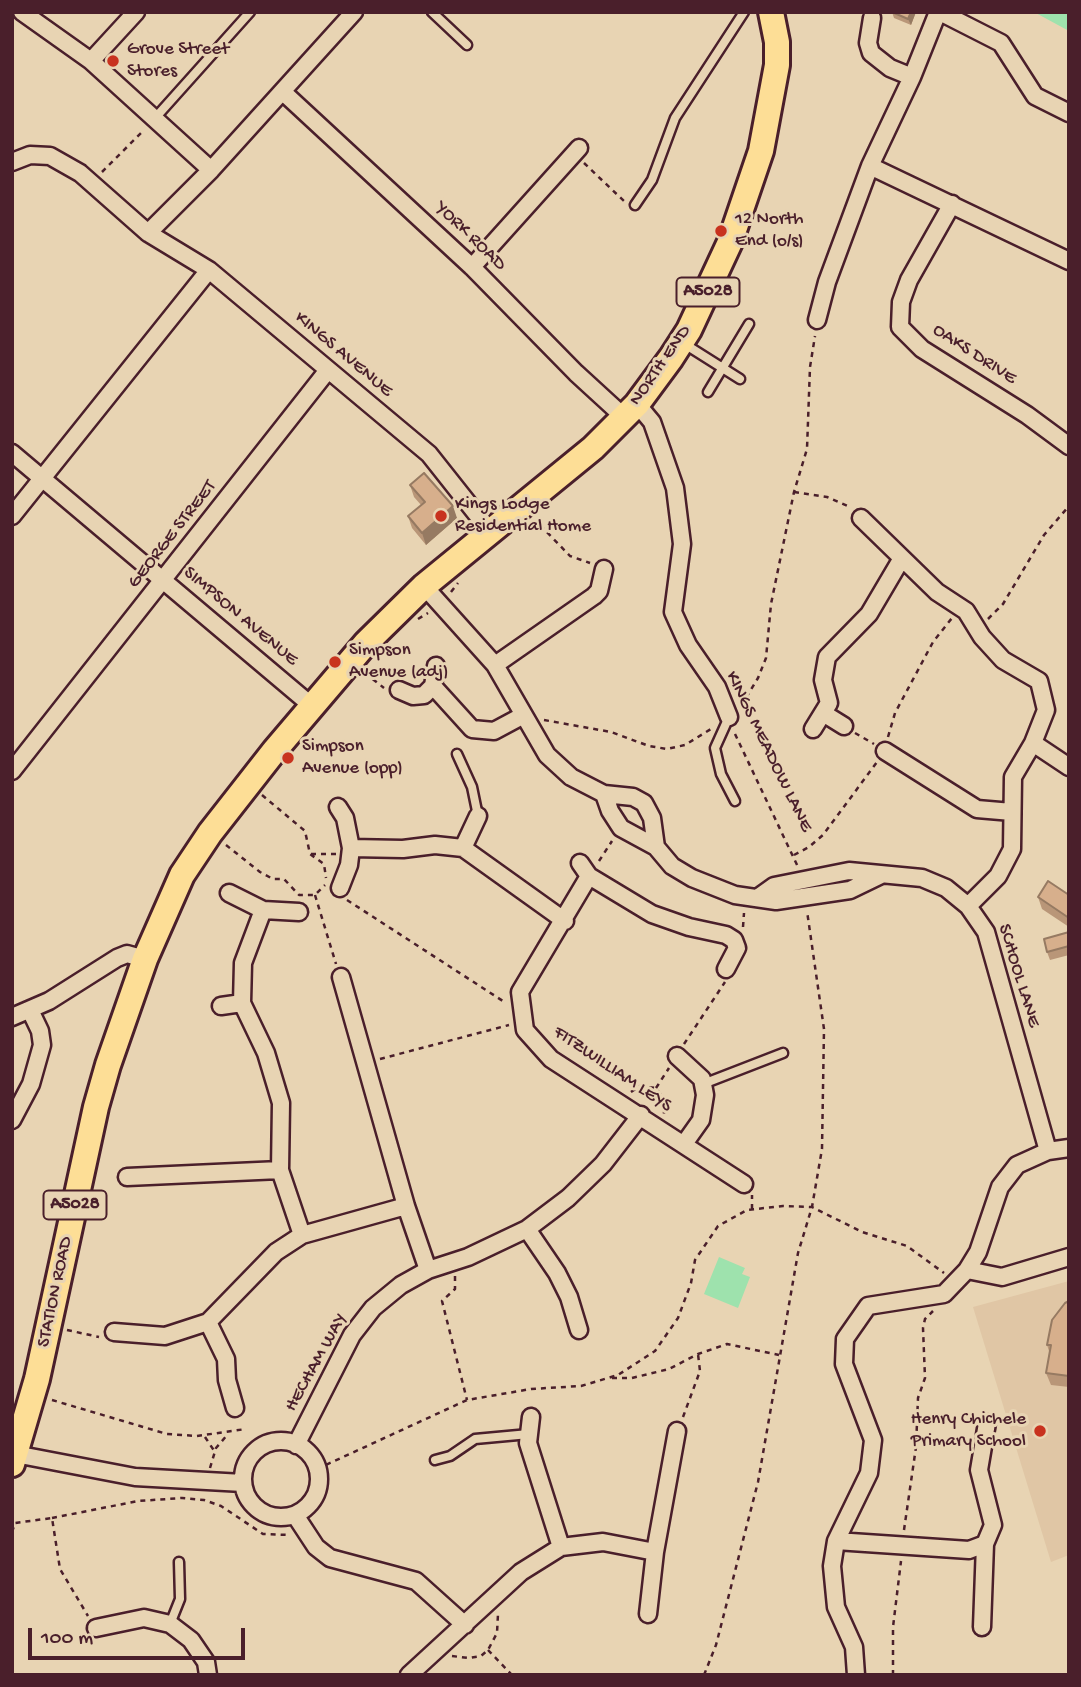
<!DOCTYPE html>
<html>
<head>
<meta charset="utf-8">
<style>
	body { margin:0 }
	#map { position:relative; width:1081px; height:1687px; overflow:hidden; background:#e8d4b3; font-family:"Gochi Hand",sans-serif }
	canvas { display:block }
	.frame { position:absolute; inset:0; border:14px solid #4a1f2b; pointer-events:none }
	.scale { position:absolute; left:28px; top:1628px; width:217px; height:32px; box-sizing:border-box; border:4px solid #4a1f2b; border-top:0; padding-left:9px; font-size:21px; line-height:24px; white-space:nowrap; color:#4a1f2b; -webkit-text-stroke:5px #e8d4b3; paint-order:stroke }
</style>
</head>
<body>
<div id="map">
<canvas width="1081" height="1687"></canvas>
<div class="frame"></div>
<div class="scale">100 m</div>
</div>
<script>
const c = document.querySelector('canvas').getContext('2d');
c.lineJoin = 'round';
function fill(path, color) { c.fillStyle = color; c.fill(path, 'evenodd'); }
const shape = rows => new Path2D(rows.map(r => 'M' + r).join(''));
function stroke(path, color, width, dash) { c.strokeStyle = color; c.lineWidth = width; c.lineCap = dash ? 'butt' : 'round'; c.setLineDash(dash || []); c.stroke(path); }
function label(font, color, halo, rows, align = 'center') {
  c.font = font + ' "Gochi Hand",sans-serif'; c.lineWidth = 6; c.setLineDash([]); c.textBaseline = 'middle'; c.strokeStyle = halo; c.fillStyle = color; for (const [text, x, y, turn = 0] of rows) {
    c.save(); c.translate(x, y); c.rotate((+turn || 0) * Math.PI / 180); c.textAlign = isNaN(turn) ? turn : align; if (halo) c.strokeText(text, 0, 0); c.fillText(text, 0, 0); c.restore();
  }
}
const built = shape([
	[1069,1281,1069,1555,1051,1562,973,1307]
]);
const green = shape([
	[1034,12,1069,12,1069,31],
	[719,1257,745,1268,742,1274,750,1277,738,1308,704,1294]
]);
const path = shape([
	[584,163,625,202],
	[102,172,144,130],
	[794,492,827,497,850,507],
	[530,524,541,526,570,556,590,563],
	[451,592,458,583],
	[418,619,428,613],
	[988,619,1003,604,1044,535,1069,506],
	[365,673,384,688],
	[741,706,758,678,766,658,771,604,794,492,807,449,810,367,815,336],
	[544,720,611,732,649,746,667,749,685,745,711,729],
	[855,733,874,744],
	[735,734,798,867],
	[888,737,895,713,933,642,952,618],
	[262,795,305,831,310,854,324,864,326,878],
	[226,845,260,872,273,879,284,879,299,895,315,895,325,885],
	[311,854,336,854],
	[794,855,809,847,823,835,877,762],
	[599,861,612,841],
	[315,895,336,964],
	[347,900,506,1003],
	[743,927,744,913],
	[684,1044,725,982],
	[380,1059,509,1025],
	[656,1088,669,1068],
	[631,1092,640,1086,656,1088,664,1099,664,1114],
	[752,1209,752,1195],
	[455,1276,455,1289,442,1301,467,1400],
	[67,1330,99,1337],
	[612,1378,632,1378,669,1369,698,1354,727,1344,779,1355],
	[52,1400,167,1434,197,1436,246,1429],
	[683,1417,700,1371,698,1354],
	[205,1437,215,1452],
	[210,1468,216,1448,228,1434],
	[317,1469,467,1400,531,1389,581,1386,618,1375,655,1351,678,1318,691,1283,695,1260,718,1226,747,1210,783,1206,812,1207,862,1232,907,1246,944,1273],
	[52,1518,138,1501,182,1498,204,1500,221,1506,263,1534,290,1535],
	[904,1530,916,1447,918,1398,925,1378,923,1328,925,1319,933,1311],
	[12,1532,15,1523,52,1518,60,1569,88,1616],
	[488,1650,512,1675],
	[452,1656,468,1658,481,1656,488,1650,497,1633,498,1614],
	[704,1675,716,1645,758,1482,798,1253,812,1207,822,1149,824,1029,807,911],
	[893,1675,893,1627,901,1561]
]);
const service = shape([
	[432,12,467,45],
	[156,117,250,12],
	[635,205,652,180,675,118,744,12],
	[683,343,740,379],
	[708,392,749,324],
	[729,717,715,748,721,774,735,801],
	[457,754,472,787,478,816],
	[703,1084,783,1053],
	[435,1460,450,1456,475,1439,529,1434],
	[170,1624,180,1599,179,1562]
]);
const minor = shape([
	[22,12,91,61,211,170],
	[940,12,1001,43,1035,96,1069,113],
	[872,18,868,43,871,53,890,68,912,77],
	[91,61,136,12],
	[283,92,472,267,576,373,624,417],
	[12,162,30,155,50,156,80,173,148,233,209,270,429,454,490,531],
	[870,166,1069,261],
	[952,204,909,280,901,302,900,327,922,349,1027,415,1069,446],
	[148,233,211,170,354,12],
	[472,267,579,148],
	[817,320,827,282,870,166,912,77,938,12],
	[637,404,652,422,675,488,682,544,673,612,688,645,717,687,729,717],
	[12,453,312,706],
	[12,516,209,270],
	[861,518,937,592,966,611,982,637,1003,660,1039,681,1046,710,1033,743,1013,777,1012,849,998,876,968,906],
	[424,586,495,665,547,755,571,777,604,794,633,797,644,803,652,818,656,847],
	[495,665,594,596,599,591,604,569],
	[433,686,436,666],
	[399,690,413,696,424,695,433,686,472,729,494,731,522,716],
	[823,713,844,726],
	[813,729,829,703,823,680,827,657,869,614,902,558],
	[1033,743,1069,767],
	[885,751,977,809,1012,812],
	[12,771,328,370],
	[604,794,610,811,621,828,656,847,672,866,692,878,735,895,776,901,850,890,881,875],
	[338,807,345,818,351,848],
	[463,848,478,816],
	[580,863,589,876,652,914,689,927,726,935,734,940,737,948,726,969],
	[589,876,520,992,525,1030,551,1059,744,1184],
	[340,888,349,865,351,848,403,849,435,845,463,848,565,921],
	[229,893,263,910,299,912],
	[760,896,774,886,849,871,922,878,946,888,968,906,986,932,1048,1151],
	[263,910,243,963,242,1003,266,1053,281,1103,280,1170,302,1235],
	[341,977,406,1206,428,1270],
	[221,1006,242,1003],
	[12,1017,49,1001,117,958,127,954,145,959],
	[677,1056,702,1079,705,1095,701,1120,684,1144],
	[12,1120,31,1084,42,1045,40,1031,30,1010],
	[127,1177,280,1170],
	[527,1229,557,1273,569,1297,579,1330],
	[967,1270,1002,1277,1069,1257],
	[208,1322,226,1359,227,1380,235,1408],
	[114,1332,165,1336,208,1322,276,1252,302,1235,406,1206],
	[531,1417,528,1443,561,1547],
	'243 1479a38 38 0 1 1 76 0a38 38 0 1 1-76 0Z',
	[296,1445,352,1335,373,1308,401,1285,428,1270,468,1257,527,1229,568,1198,603,1164,641,1115],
	[15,1454,135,1477,243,1483],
	[295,1515,316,1547,330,1558,416,1581,465,1625],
	[836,1541,969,1550,985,1544,993,1525,979,1470,987,1423],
	[648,1614,655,1552],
	[982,1627,985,1544],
	[96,1628,144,1618,170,1624,191,1640,206,1662,208,1675],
	[409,1675,521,1572,561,1547,603,1542,655,1552,677,1431],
	[856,1675,854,1647,836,1607,832,1566,836,1541,869,1473,873,1440,844,1364,845,1339,868,1306,944,1294,967,1270,978,1252,1000,1187,1017,1165,1048,1151,1069,1148]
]);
const primary = shape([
	[12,1464,37,1379,96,1107,108,1065,145,959,182,875,210,833,275,750,366,643,424,586,593,448,637,404,671,358,689,330,730,242,761,151,777,65,777,42,771,12]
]);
const wall = shape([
	[892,12,916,12,911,25,894,18],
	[410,485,457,518,426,545,412,528,408,516,421,505,414,497],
	[1069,895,1069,927,1042,909,1038,897],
	[1069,932,1069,955,1050,960,1047,952],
	[1069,1301,1069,1387,1051,1385,1046,1373,1050,1354,1047,1345]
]);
const shadedWall = shape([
	[911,12,916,12,911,25,908,19],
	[453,506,457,518,426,545,422,533]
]);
const building = shape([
	[892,12,911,12,908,19,892,12],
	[424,473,453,506,422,533,408,516,425,502,410,485,424,473],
	[1048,881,1069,895,1069,918,1038,897,1048,881],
	[1069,932,1069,946,1047,952,1044,939,1069,932],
	[1069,1301,1069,1376,1046,1373,1051,1345,1047,1345,1052,1320,1065,1303,1069,1301]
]);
const markers = [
	[113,61,7,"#c8321e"],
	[721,231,7,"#c8321e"],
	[441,516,7,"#c8321e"],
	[335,662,7,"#c8321e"],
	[288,758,7,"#c8321e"],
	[1040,1431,7,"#c8321e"]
];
const shields = [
	[708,292,63],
	[75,1205,63]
];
const shieldNames = [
	["A5028",708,292],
	["A5028",75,1205]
];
const poiNames = [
	["Grove Street",127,50],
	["Stores",127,72],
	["12 North",735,220],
	["End (o/s)",735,242],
	["Kings Lodge",455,505],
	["Residential Home",455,527],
	["Simpson",349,651],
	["Avenue (adj)",349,673],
	["Simpson",302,747],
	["Avenue (opp)",302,769],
	["Henry Chichele",1026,1420,"right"],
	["Primary School",1026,1442,"right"]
];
const streetNames = [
	["YORK ROAD",470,237,44],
	["KINGS AVENUE",343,355,40],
	["OAKS DRIVE",974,355,33],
	["NORTH END",661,366,-55],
	["GEORGE STREET",173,535,-52],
	["SIMPSON AVENUE",240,617,40],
	["KINGS MEADOW LANE",768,752,64],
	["SCHOOL LANE",1018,976,73],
	["FITZWILLIAM LEYS",612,1070,34],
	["STATION ROAD",56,1292,-78],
	["HECHAM WAY",317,1363,-61]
];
fill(built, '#e0c6a5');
fill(green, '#9ee2ad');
stroke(service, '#4a1f2b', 13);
stroke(minor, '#4a1f2b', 21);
stroke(primary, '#4a1f2b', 30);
stroke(path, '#4a1f2b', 2.5, [5, 5]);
stroke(service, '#e8d4b3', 8);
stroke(minor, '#e8d4b3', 16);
stroke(primary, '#fdde96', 24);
fill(wall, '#b99678');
fill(shadedWall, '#967a62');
fill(building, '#d7af8c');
stroke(building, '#967a62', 2);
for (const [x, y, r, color] of markers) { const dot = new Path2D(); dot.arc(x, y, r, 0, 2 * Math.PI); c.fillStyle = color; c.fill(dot); stroke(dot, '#e8d4b3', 2.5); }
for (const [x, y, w] of shields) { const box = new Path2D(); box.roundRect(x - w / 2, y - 14.5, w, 29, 5); c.fillStyle = '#e8d4b3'; c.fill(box); stroke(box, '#4a1f2b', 2); }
label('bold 18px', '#4a1f2b', null, shieldNames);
label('19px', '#4a1f2b', '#e8d4b3', poiNames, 'left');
label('19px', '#4a1f2b', '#e8d4b3', streetNames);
</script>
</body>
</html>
